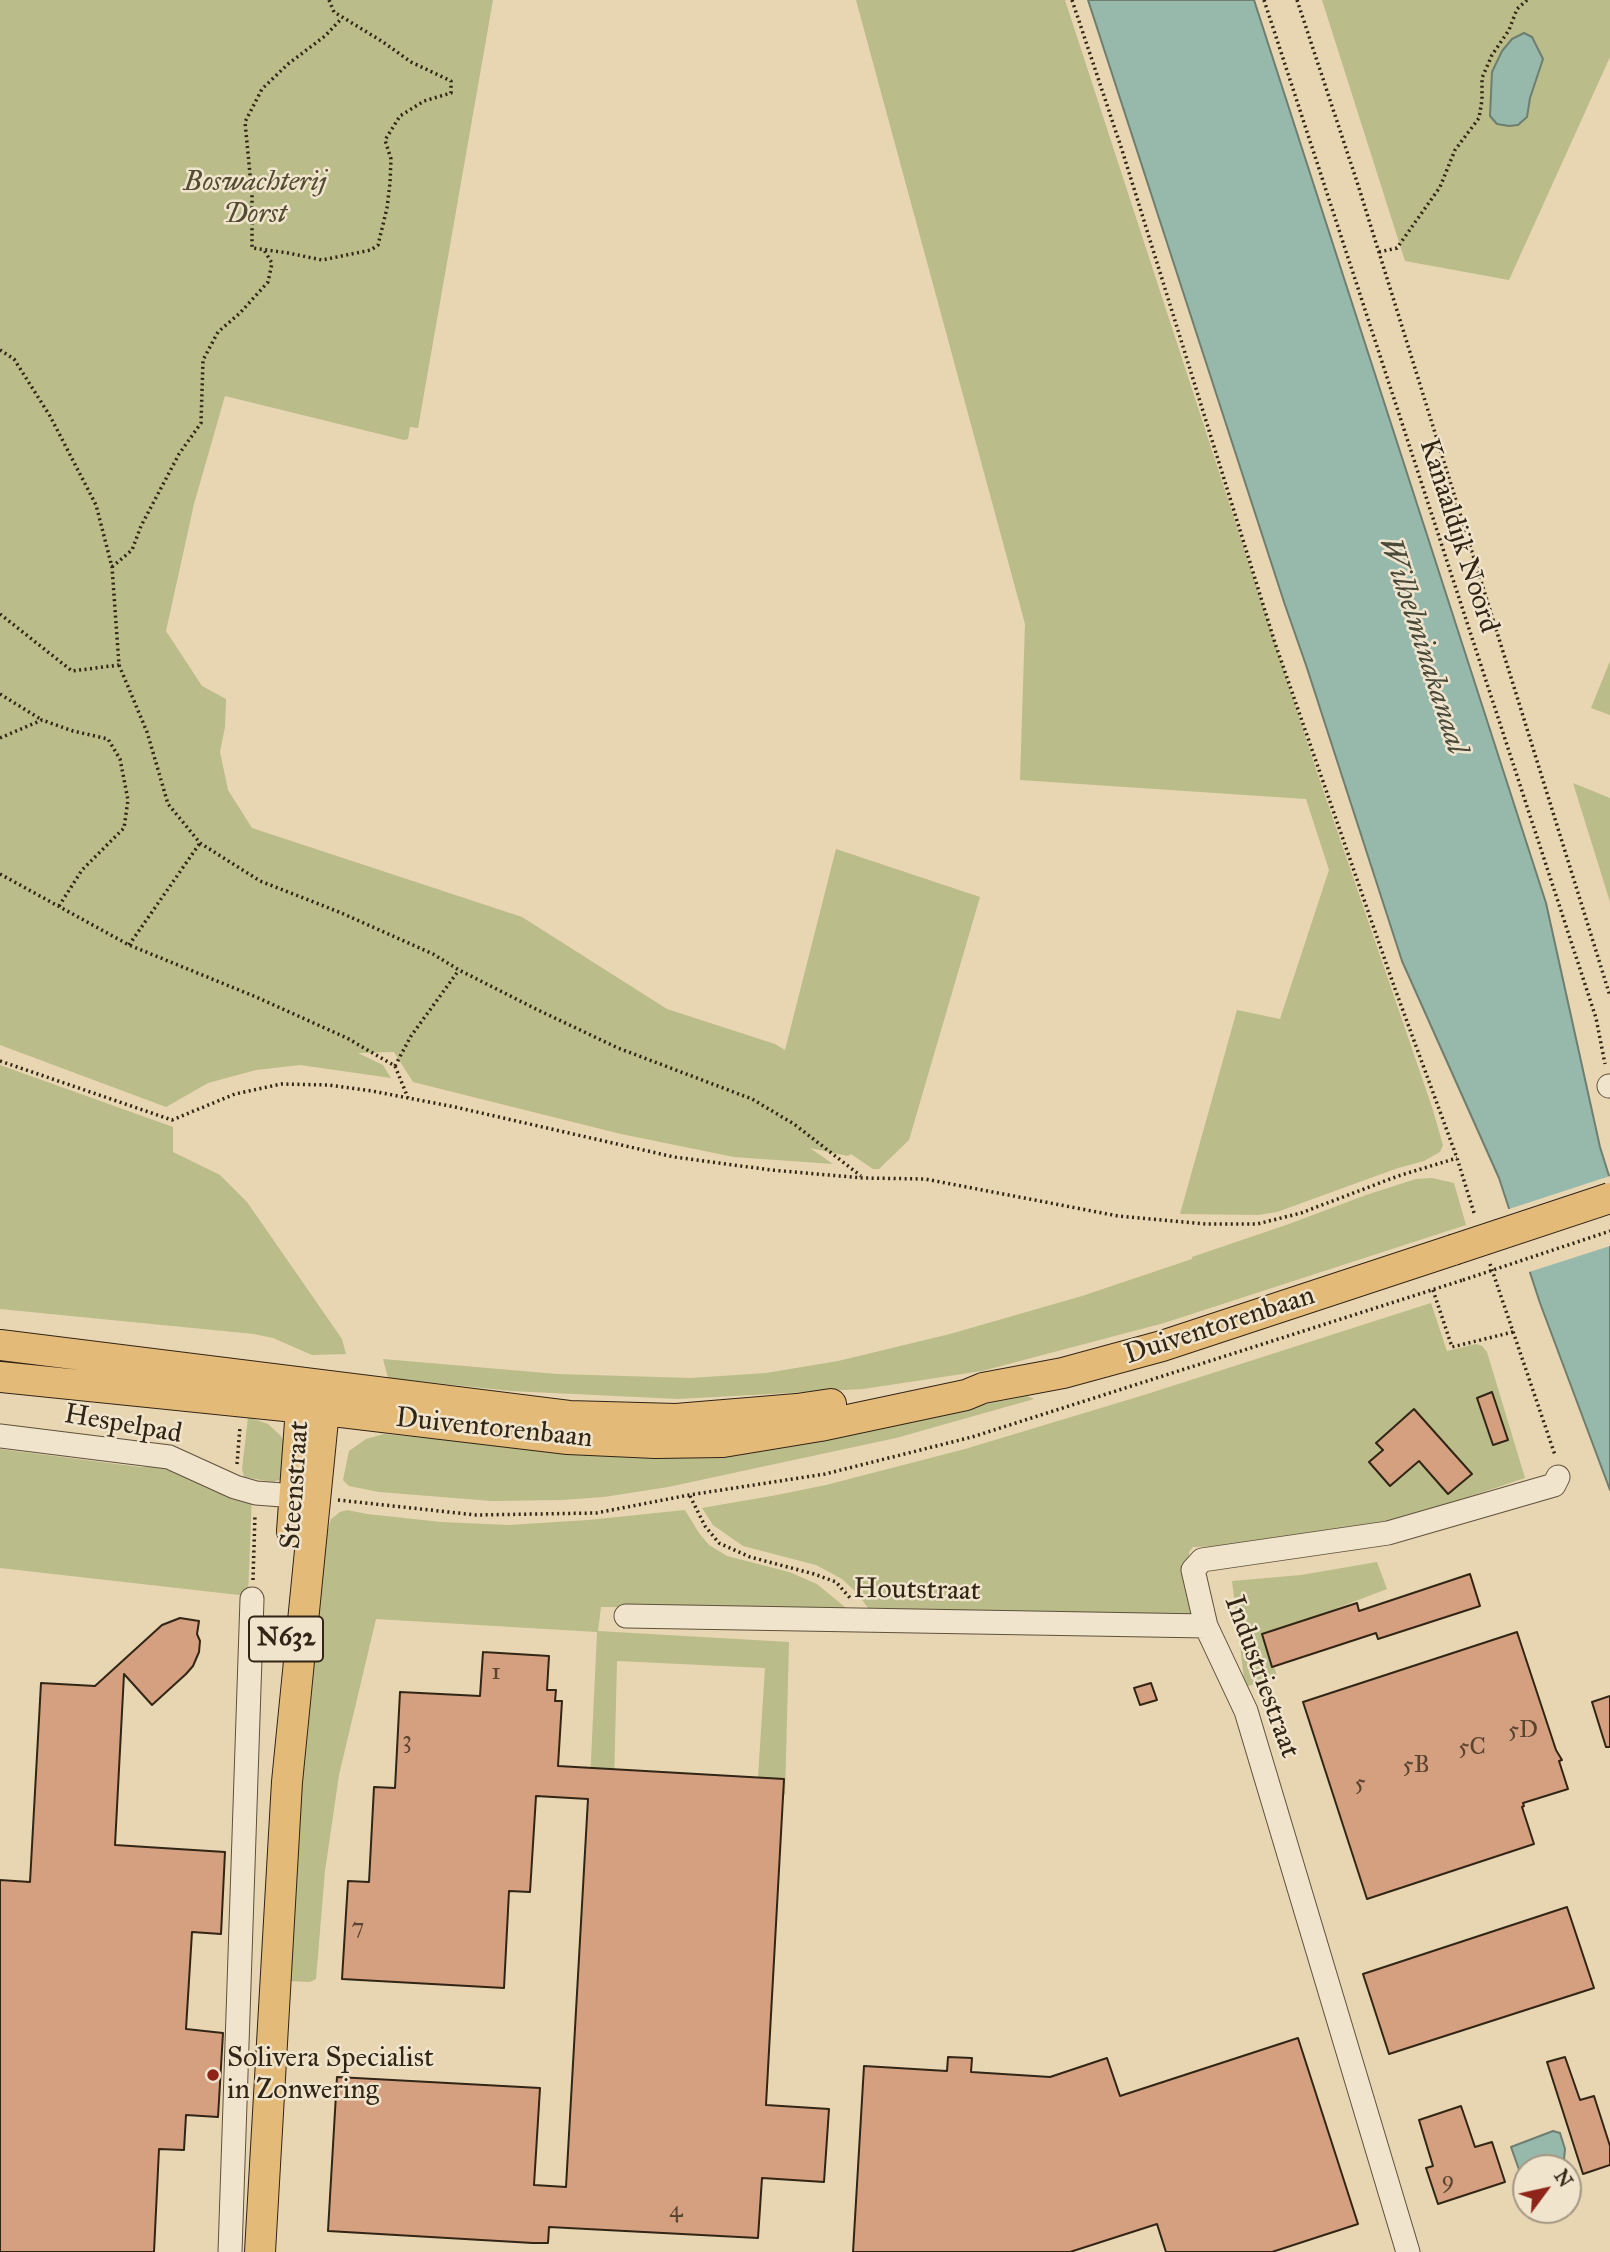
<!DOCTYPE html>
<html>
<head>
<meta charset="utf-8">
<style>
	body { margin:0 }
	#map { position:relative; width:1610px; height:2252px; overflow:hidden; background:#e8d5b2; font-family:"IM FELL Great Primer",serif }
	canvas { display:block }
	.north { position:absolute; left:1512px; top:2154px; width:70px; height:70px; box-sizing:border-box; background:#f0e4cd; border:2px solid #a49883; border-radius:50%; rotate:57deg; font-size:19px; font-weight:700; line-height:28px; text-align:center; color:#312515 }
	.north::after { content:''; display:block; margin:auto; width:24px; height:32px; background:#8f2418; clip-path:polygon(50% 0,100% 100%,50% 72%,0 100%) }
</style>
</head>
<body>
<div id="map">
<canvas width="1610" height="2252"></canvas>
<div class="north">N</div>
</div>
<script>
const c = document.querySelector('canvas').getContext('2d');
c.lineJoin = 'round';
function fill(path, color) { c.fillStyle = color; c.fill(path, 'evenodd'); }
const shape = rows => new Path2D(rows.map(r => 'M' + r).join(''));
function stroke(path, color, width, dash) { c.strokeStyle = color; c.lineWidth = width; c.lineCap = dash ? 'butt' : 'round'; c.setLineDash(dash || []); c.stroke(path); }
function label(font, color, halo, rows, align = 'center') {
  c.font = font + ' "IM FELL Great Primer",serif'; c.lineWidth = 5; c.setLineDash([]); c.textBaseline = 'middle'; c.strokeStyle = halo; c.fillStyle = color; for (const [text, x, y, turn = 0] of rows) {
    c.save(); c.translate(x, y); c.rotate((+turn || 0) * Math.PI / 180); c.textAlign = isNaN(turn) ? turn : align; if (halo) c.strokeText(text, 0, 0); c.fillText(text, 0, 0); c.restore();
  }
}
const green = shape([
	[0,0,493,0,418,428,410,427,408,439,404,440,225,396,194,504,166,631,202,686,226,699,225,727,220,752,228,790,252,828,522,917,667,1009,775,1044,785,1050,836,849,980,897,909,1140,879,1169,873,1169,851,1154,848,1156,810,1148,833,1164,734,1157,621,1134,413,1082,394,1052,358,1053,383,1065,391,1078,300,1065,256,1070,208,1083,166,1107,0,1045],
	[856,0,1065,0,1317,772,1432,1107,1443,1145,1440,1152,1424,1161,1398,1168,1277,1212,1258,1215,1180,1214,1237,1010,1280,1019,1329,870,1306,799,1020,780,1025,624],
	[1322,0,1610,0,1610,57,1509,280,1405,261],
	[1610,661,1610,715,1591,708],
	[1573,783,1610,798,1610,902],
	[0,1065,173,1127,173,1152,220,1175,247,1202,342,1339,346,1354,312,1355,273,1338,254,1334,0,1309],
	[1432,1178,1454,1183,1466,1225,1164,1323,982,1371,863,1389,678,1399,511,1391,388,1378,383,1359,557,1374,691,1378,766,1373,838,1361,950,1334,1082,1296,1192,1259,1192,1257,1289,1224,1366,1195,1416,1179],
	[1431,1303,1447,1351,1476,1344,1482,1346,1487,1352,1525,1478,1403,1519,1232,1546,1193,1547,1189,1552,1194,1618,949,1613,868,1608,857,1593,842,1579,816,1565,743,1546,713,1525,702,1508,777,1495,826,1485,965,1449,1144,1395],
	[1027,1396,1034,1399,896,1438,668,1487,604,1497,562,1500,492,1501,379,1492,349,1486,343,1480,349,1451,366,1439,384,1434,489,1444,946,1412],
	[248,1417,268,1424,280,1435,289,1448,285,1478,273,1482,244,1477,242,1469],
	[0,1449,140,1467,180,1467,252,1495,248,1596,0,1568],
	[347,1510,367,1514,441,1522,509,1525,588,1520,685,1510,699,1533,709,1545,727,1556,789,1572,817,1584,846,1608,601,1607,598,1631,789,1642,785,1795,757,1793,765,1668,617,1661,614,1783,590,1782,597,1632,376,1619,339,1775,325,1871,316,1979,310,1982,288,1981,295,1782,324,1543,331,1519,340,1512],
	[1377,1562,1387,1589,1266,1635,1277,1677,1245,1687,1232,1581,1301,1575]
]);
const water = shape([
	[1088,0,1254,0,1546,903,1600,1147,1610,1179,1610,1490,1540,1303,1499,1178,1402,961,1306,665,1285,605,1088,0],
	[1524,33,1532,37,1543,59,1530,98,1527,117,1518,125,1509,126,1497,124,1490,116,1492,72,1502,51,1512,39,1524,33],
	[1553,2131,1560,2133,1565,2149,1564,2160,1553,2168,1526,2168,1526,2177,1522,2178,1511,2147,1553,2131]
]);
const pier = shape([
	[1610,1176,1610,1246,1526,1273,1506,1210]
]);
const building = shape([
	[1492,1392,1508,1440,1493,1445,1477,1398,1492,1392],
	[1414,1409,1472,1474,1448,1494,1419,1461,1390,1486,1369,1462,1383,1450,1376,1443,1414,1409],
	[1470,1574,1480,1606,1378,1639,1376,1633,1272,1667,1262,1634,1357,1603,1359,1611,1470,1574],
	[180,1618,199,1621,197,1634,200,1641,199,1652,193,1666,186,1674,152,1705,124,1674,115,1845,225,1852,221,1934,192,1932,186,2029,223,2033,218,2117,186,2115,184,2150,159,2149,154,2252,0,2252,0,1880,30,1882,41,1683,95,1686,162,1625,180,1618],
	[1517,1632,1556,1750,1562,1760,1559,1761,1568,1789,1523,1803,1524,1806,1522,1807,1534,1844,1367,1899,1303,1702,1517,1632],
	[483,1652,549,1656,547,1690,556,1690,555,1701,562,1701,558,1766,784,1779,766,2105,829,2109,824,2182,762,2178,758,2238,549,2227,548,2243,533,2243,328,2231,337,2077,540,2088,534,2185,566,2187,588,1799,536,1796,530,1892,509,1891,504,1988,342,1979,348,1881,369,1882,374,1787,395,1788,400,1692,480,1696,483,1652],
	[1151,1683,1157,1700,1140,1705,1134,1688,1151,1683],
	[1610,1696,1610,1747,1606,1747,1592,1702,1610,1696],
	[1567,1907,1594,1988,1389,2054,1363,1974,1567,1907],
	[1298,2038,1358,2224,1272,2252,1166,2252,1157,2224,1070,2252,853,2252,864,2066,947,2071,948,2057,972,2058,971,2072,1050,2077,1107,2058,1120,2096,1298,2038],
	[1565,2057,1580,2100,1594,2096,1610,2146,1610,2165,1583,2174,1547,2062,1565,2057],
	[1461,2106,1475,2147,1492,2142,1505,2182,1438,2204,1426,2168,1433,2166,1419,2120,1461,2106]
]);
const path = shape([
	[329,0,334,12,383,42,411,62,451,81,451,93,424,101,400,116,385,140,391,159,390,183,387,208,378,245,371,250,322,260,288,253,252,248,252,195,245,122,262,89,288,64,325,36,342,18],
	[1072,0,1122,150,1275,643,1394,986,1457,1158,1475,1216],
	[1264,0,1596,1018,1605,1064],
	[1297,0,1358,185,1610,996],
	[1379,252,1397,248,1440,187,1455,150,1479,118,1482,100,1482,78,1492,55,1509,30,1517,9,1527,0],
	[0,350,14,359,50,416,96,505,112,567,119,665,147,732,168,804,200,843,260,881,339,912,433,954,459,970,538,1010,618,1048,752,1099,794,1124,861,1176],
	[112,567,132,550,141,526,179,454,201,423,203,360,218,332,240,313,268,282,272,263,264,250],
	[0,614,72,671,119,665],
	[0,694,42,720],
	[0,738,42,720,73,731,108,739,120,759,128,800,124,828,82,870,59,906],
	[0,874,129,945,256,997,347,1038,395,1066,408,1098],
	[129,945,200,843],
	[0,1061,172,1120,235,1094,281,1084,328,1085,372,1091,455,1107,674,1157,771,1170,863,1178,925,1179,1118,1216,1206,1224,1257,1224,1301,1213,1398,1176,1457,1158],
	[395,1066,411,1036,459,970],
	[1490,1264,1555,1455],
	[1433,1290,1452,1347,1513,1332],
	[237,1464,240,1427],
	[690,1496,705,1526,719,1543,750,1557,814,1574,836,1582,851,1599],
	[338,1500,476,1515,596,1513,689,1495,825,1474,972,1437,1463,1280],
	[253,1580,255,1514]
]);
const minor = shape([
	[1609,1086,1610,1086],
	[0,1436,169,1457,235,1487,256,1493,309,1497],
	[626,1616,1206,1626],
	[230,2252,252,1599],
	[1408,2252,1246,1711,1206,1626,1193,1570,1202,1560,1388,1533,1554,1485,1558,1477]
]);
const major = shape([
	[0,1345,569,1416,676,1419,797,1409,831,1404],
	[0,1377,324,1410,568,1439,655,1443,723,1442,820,1426,966,1395,983,1388,1063,1373,1162,1346,1453,1250],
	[292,1531,301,1408,309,1390],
	[260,2252,287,1782,324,1410,316,1393]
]);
const pathBridge = shape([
	[1463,1280,1610,1231]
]);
const majorBridge = shape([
	[1453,1250,1610,1198]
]);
const markers = [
	[213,2075,7,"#8f2418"]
];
const numberNames = [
	["1",496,1673],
	["5D",1523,1731],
	["3",407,1741],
	["5C",1472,1748],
	["5B",1416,1766],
	["5",1360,1784],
	["7",358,1928],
	["9",1448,2181],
	["4",676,2211]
];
const shields = [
	[286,1639,74]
];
const shieldNames = [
	["N632",286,1639]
];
const parkNames = [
	["Boswachterij",255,183],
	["Dorst",255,215]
];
const streetNames = [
	["Kanaaldijk Noord",1458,536,72],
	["Duiventorenbaan",1220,1326,-18],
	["Hespelpad",123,1425,10],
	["Duiventorenbaan",494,1429,6],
	["Steenstraat",296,1485,-86],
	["Houtstraat",917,1591,1],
	["Industriestraat",1261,1677,70]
];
const poiNames = [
	["Solivera Specialist",227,2059],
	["in Zonwering",227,2091]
];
const waterNames = [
	["Wilhelminakanaal",1422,646,72]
];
fill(green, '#babc89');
fill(water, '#97b9ac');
stroke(water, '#6e7e70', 2);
fill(pier, '#e8d5b2');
fill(building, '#d5a080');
stroke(building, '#312515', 2);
stroke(minor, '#5f513c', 25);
stroke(major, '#312515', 32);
stroke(path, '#312515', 3.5, [2, 3.5]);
stroke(minor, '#f0e4cd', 23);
stroke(major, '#e4ba79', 30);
stroke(majorBridge, '#312515', 32, []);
stroke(pathBridge, '#312515', 3.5, [2, 3.5]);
stroke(majorBridge, '#e4ba79', 30);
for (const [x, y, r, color] of markers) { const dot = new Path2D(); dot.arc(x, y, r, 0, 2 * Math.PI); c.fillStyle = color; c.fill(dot); stroke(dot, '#f0e4cd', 2.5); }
label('24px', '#5a4430', null, numberNames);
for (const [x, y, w] of shields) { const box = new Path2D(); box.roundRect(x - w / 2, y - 22.5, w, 45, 5); c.fillStyle = '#f0e4cd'; c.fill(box); stroke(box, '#312515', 2); }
label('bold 26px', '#312515', null, shieldNames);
label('italic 28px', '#534b32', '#f0e4cd', parkNames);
label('28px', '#312515', '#f0e4cd', streetNames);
label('28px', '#312515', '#f0e4cd', poiNames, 'left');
label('italic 30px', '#4a4a3b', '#f0e4cd', waterNames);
</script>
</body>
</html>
